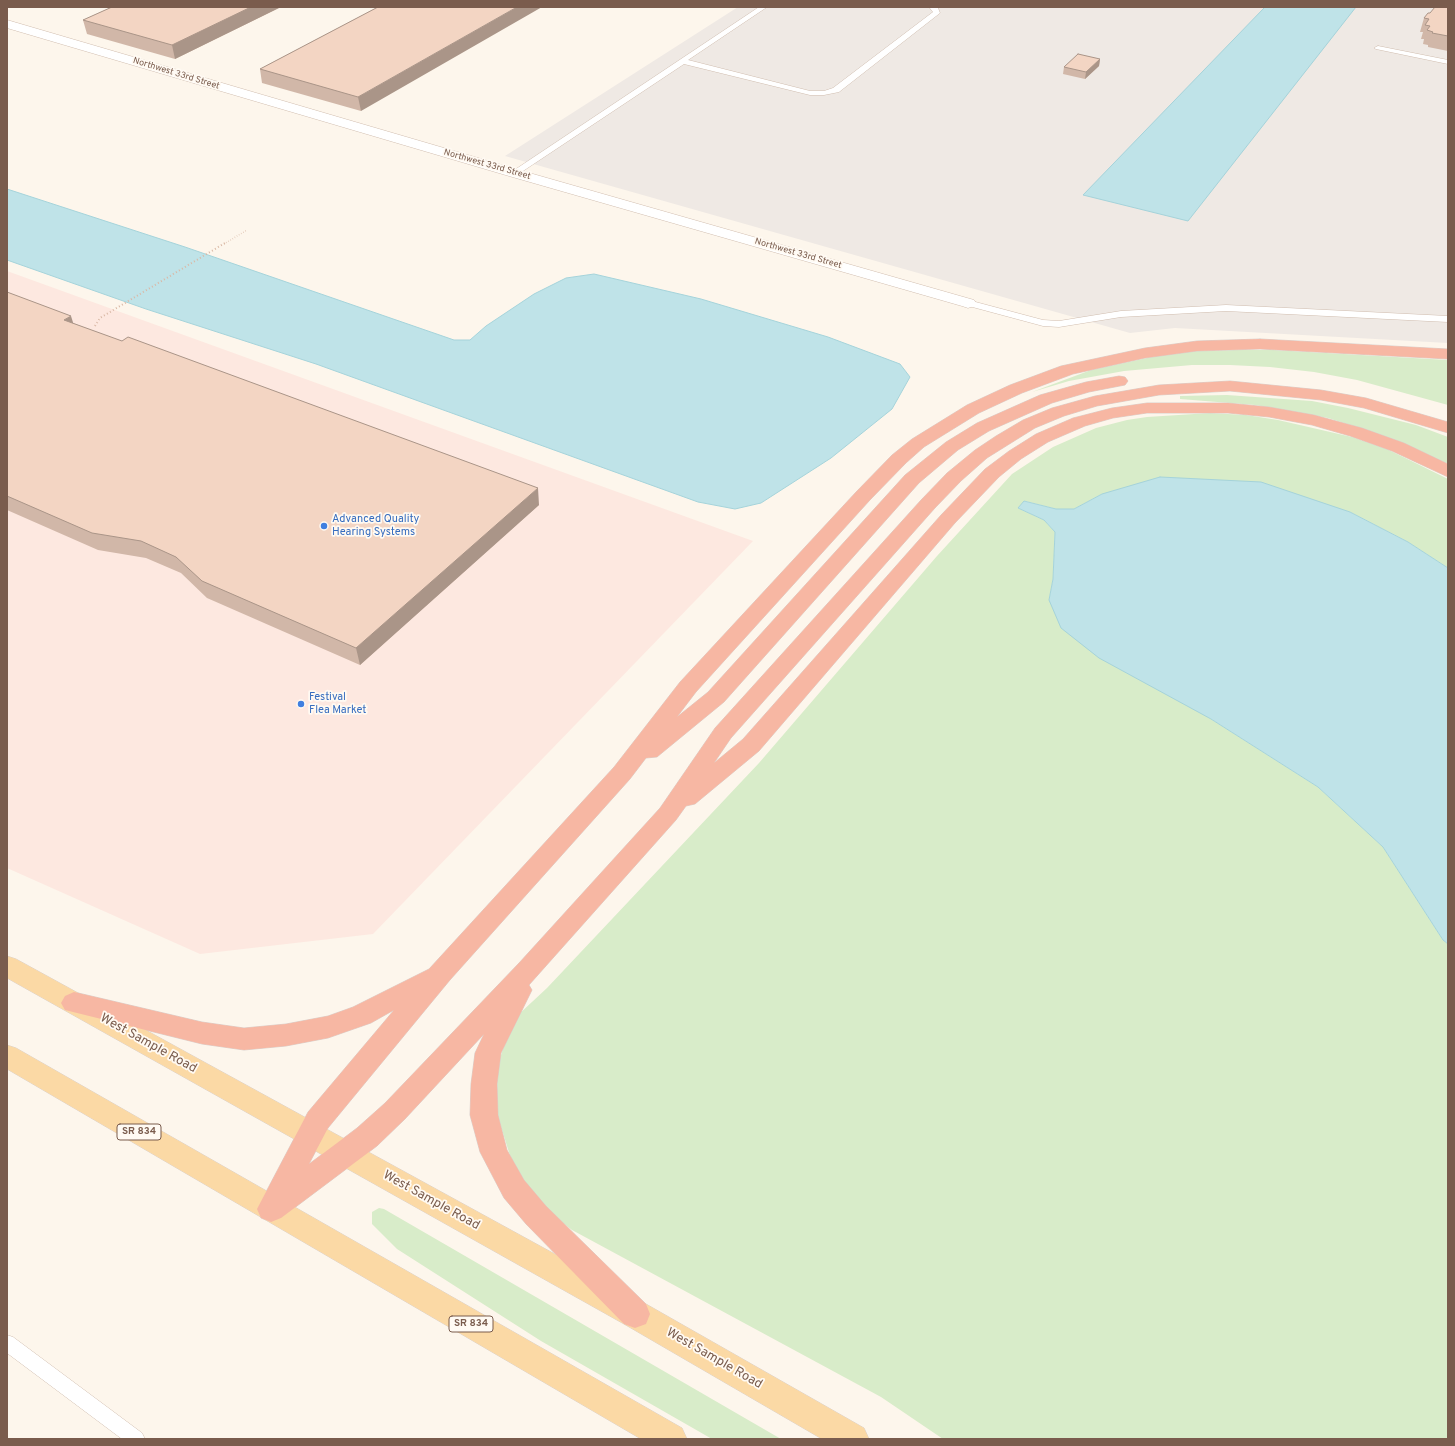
<!DOCTYPE html>
<html>
<head>
<meta charset="utf-8">
<style>
	body { margin:0 }
	#map { position:relative; width:1455px; height:1446px; overflow:hidden; background:#fdf6ec; font-family:Overpass,sans-serif }
	canvas { display:block }
	.frame { position:absolute; inset:0; border:8px solid #7a5c4d; pointer-events:none }
</style>
</head>
<body>
<div id="map">
<canvas width="1455" height="1446"></canvas>
<div class="frame"></div>
</div>
<script>
const c = document.querySelector('canvas').getContext('2d');
c.lineJoin = 'round';
function fill(path, color) { c.fillStyle = color; c.fill(path, 'evenodd'); }
const shape = rows => new Path2D(rows.map(r => 'M' + r).join(''));
function stroke(path, color, width, dash) { c.strokeStyle = color; c.lineWidth = width; c.lineCap = dash ? 'butt' : 'round'; c.setLineDash(dash || []); c.stroke(path); }
function label(font, color, halo, rows, align = 'center') {
  c.font = font + ' Overpass,sans-serif'; c.lineWidth = 3.5; c.setLineDash([]); c.textBaseline = 'middle'; c.strokeStyle = halo; c.fillStyle = color; for (const [text, x, y, turn = 0] of rows) {
    c.save(); c.translate(x, y); c.rotate((+turn || 0) * Math.PI / 180); c.textAlign = isNaN(turn) ? turn : align; if (halo) c.strokeText(text, 0, 0); c.fillText(text, 0, 0); c.restore();
  }
}
const commercial = shape([
	[7,271,753,541,373,934,200,954,7,868]
]);
const industrial = shape([
	[738,7,1448,7,1448,343,1175,328,1130,333,505,156]
]);
const green = shape([
	[1234,350,1274,350,1448,360,1448,405,1357,380,1314,372,1270,367,1230,365,1192,365,1124,371,1069,381,1032,392,1091,370,1156,356,1194,351],
	[1227,395,1312,401,1348,408,1416,425,1448,437,1448,464,1369,431,1328,418,1255,405,1180,399,1180,396],
	[1210,413,1246,415,1278,420,1352,437,1387,449,1448,479,1448,568,1408,542,1350,512,1102,494,1074,509,1056,509,1025,501,1018,508,1044,520,1055,532,1053,579,1049,600,1211,719,1318,787,1383,847,1443,940,1448,944,1448,1439,943,1439,881,1397,572,1230,552,1215,534,1197,512,1162,497,1114,496,1072,507,1035,518,1015,547,988,759,763,937,556,1012,474,1053,447,1096,428,1127,420,1147,417],
	[379,1208,384,1209,781,1439,712,1439,541,1341,397,1249,372,1224,372,1212]
]);
const water = shape([
	[1265,7,1356,7,1188,221,1083,195,1265,7],
	[7,189,185,247,454,340,470,340,486,326,534,294,566,278,594,274,701,299,828,337,900,364,910,377,892,409,831,458,761,503,735,509,698,502,316,364,146,309,7,260,7,189],
	[1160,477,1261,482,1350,512,1408,542,1448,568,1448,944,1443,940,1383,847,1318,787,1211,719,1099,658,1061,628,1049,600,1053,579,1055,532,1044,520,1018,508,1024,501,1056,509,1074,509,1102,494,1160,477]
]);
const pathFar1 = shape([
	[224,244,247,230]
]);
const path = shape([
	[95,326,100,318,225,243]
]);
const lane = shape([
	[759,7,767,7,688,60,810,91,824,91,833,88,933,12,929,7,938,8,940,13,839,92,824,95,810,95,684,64,517,175,510,173,759,7],
	[1378,46,1448,60,1448,64,1376,49,1374,48,1378,46],
	[968,300,1043,320,1059,321,1121,311,1226,305,1448,316,1448,322,1226,311,1121,317,1059,327,1043,326,965,305,965,301,968,300],
	[7,1335,13,1337,142,1433,145,1439,122,1439,7,1353,7,1335]
]);
const street = shape([
	[7,20,519,170,974,300,976,303,974,306,968,308,962,306,509,176,7,28,7,20]
]);
const primary = shape([
	[7,956,16,959,646,1304,864,1428,869,1439,822,1439,624,1324,7,978,7,956],
	[7,1045,16,1048,682,1428,687,1439,641,1439,7,1069,7,1045]
]);
const highway = shape([
	[1260,339,1448,349,1448,359,1260,349,1197,351,1145,358,1073,374,1022,393,979,413,924,447,906,463,870,500,696,692,677,717,708,692,905,475,946,442,977,423,1040,395,1086,382,1119,376,1125,377,1128,381,1125,385,1089,392,1052,403,989,431,958,450,919,483,724,702,657,757,646,758,630,779,450,980,328,1128,309,1164,357,1128,385,1103,519,963,660,808,715,728,921,500,947,473,975,450,996,436,1023,420,1052,408,1095,396,1159,385,1230,381,1321,390,1366,398,1448,422,1448,433,1364,408,1321,400,1230,391,1159,395,1097,406,1064,416,1035,428,987,458,961,481,935,508,731,738,714,763,743,739,941,515,985,469,1009,451,1036,434,1073,418,1112,408,1147,403,1228,403,1269,407,1314,415,1362,428,1404,443,1448,464,1448,477,1392,451,1350,436,1312,425,1269,417,1228,413,1147,413,1113,418,1085,426,1048,442,1021,459,999,477,955,523,759,751,695,804,686,806,676,820,529,985,532,990,501,1053,497,1084,498,1115,507,1150,524,1180,546,1206,646,1304,650,1314,646,1324,635,1328,624,1324,526,1224,504,1198,480,1152,470,1115,471,1084,475,1053,484,1034,405,1119,377,1146,281,1218,271,1222,261,1218,257,1209,308,1112,394,1010,371,1023,328,1038,286,1046,244,1050,202,1044,65,1010,61,1003,65,996,74,992,202,1022,244,1028,286,1024,328,1016,353,1007,429,969,614,767,680,682,856,492,892,455,912,439,967,405,1010,385,1061,366,1145,348,1197,341,1260,339]
]);
const wall = shape([
	[112,7,281,7,175,59,87,34,83,20],
	[378,7,361,111,262,83,260,69],
	[1448,7,1448,51,1428,47,1428,45,1423,44,1424,39,1421,39,1423,32,1420,32,1424,18,1430,13],
	[1100,59,1099,66,1085,79,1063,74,1064,67],
	[7,292,73,323,539,505,360,665,207,598,181,573,146,558,98,550,7,510]
]);
const shadedWall = shape([
	[251,7,281,7,175,59,172,45],
	[517,7,542,7,361,111,358,97],
	[1100,59,1099,66,1085,79,1086,72],
	[71,316,76,332,64,320],
	[538,488,539,505,360,665,356,648]
]);
const building = shape([
	[112,7,251,7,172,45,83,20,112,7],
	[378,7,517,7,358,97,260,69,378,7],
	[1435,7,1448,7,1448,36,1432,33,1433,32,1427,30,1430,26,1425,25,1429,19,1424,18,1428,13,1430,13,1435,7],
	[1078,54,1100,59,1086,72,1064,67,1078,54],
	[7,292,71,316,64,320,122,341,128,337,538,488,356,648,202,581,176,557,141,541,92,533,7,496,7,292]
]);
const markers = [
	[324,526,4,"#3f7fe0"],
	[301,704,4,"#3f7fe0"]
];
const farStreetnames = [
	["Northwest 33rd Street",176,74,17],
	["Northwest 33rd Street",487,165,16],
	["Northwest 33rd Street",798,254,16]
];
const shields = [
	[139,1132,44],
	[471,1324,44]
];
const shieldNames = [
	["SR 834",139,1132],
	["SR 834",471,1324]
];
const shopNames = [
	["Advanced Quality",332,520],
	["Hearing Systems",332,533],
	["Festival",309,698],
	["Flea Market",309,711]
];
const nearStreetnames = [
	["West Sample Road",148,1044,29],
	["West Sample Road",431,1201,29],
	["West Sample Road",714,1359,30]
];
fill(commercial, '#fde8e0');
fill(industrial, '#efe9e4');
fill(green, '#d8ecc9');
fill(water, '#bfe3e8');
stroke(water, '#a5d3da', 1);
stroke(lane, '#d1beb0', 1);
stroke(street, '#d1beb0', 1);
stroke(primary, '#dad1cd', 1);
stroke(highway, '#dad1cd', 1);
stroke(pathFar1, '#d9b8a5', 1.5, [0.5, 2]);
stroke(path, '#d9b8a5', 2, [1, 2.5]);
fill(lane, '#fff');
fill(street, '#fff');
fill(primary, '#fbd9a5');
fill(highway, '#f7b7a3');
fill(wall, '#d1b7a8');
fill(shadedWall, '#aa9588');
fill(building, '#f3d5c3');
stroke(building, '#aa9588', 1);
for (const [x, y, r, color] of markers) { const dot = new Path2D(); dot.arc(x, y, r, 0, 2 * Math.PI); c.fillStyle = color; c.fill(dot); stroke(dot, '#fffaf3', 1.5); }
label('9px', '#7a5c4d', '#fffaf3', farStreetnames);
for (const [x, y, w] of shields) { const box = new Path2D(); box.roundRect(x - w / 2, y - 8, w, 16, 3); c.fillStyle = '#fffaf3'; c.fill(box); stroke(box, '#7a5c4d', 1); }
label('bold 10px', '#7a5c4d', null, shieldNames);
label('11px', '#366cbe', '#fffaf3', shopNames, 'left');
label('13px', '#7a5c4d', '#fffaf3', nearStreetnames);
</script>
</body>
</html>
